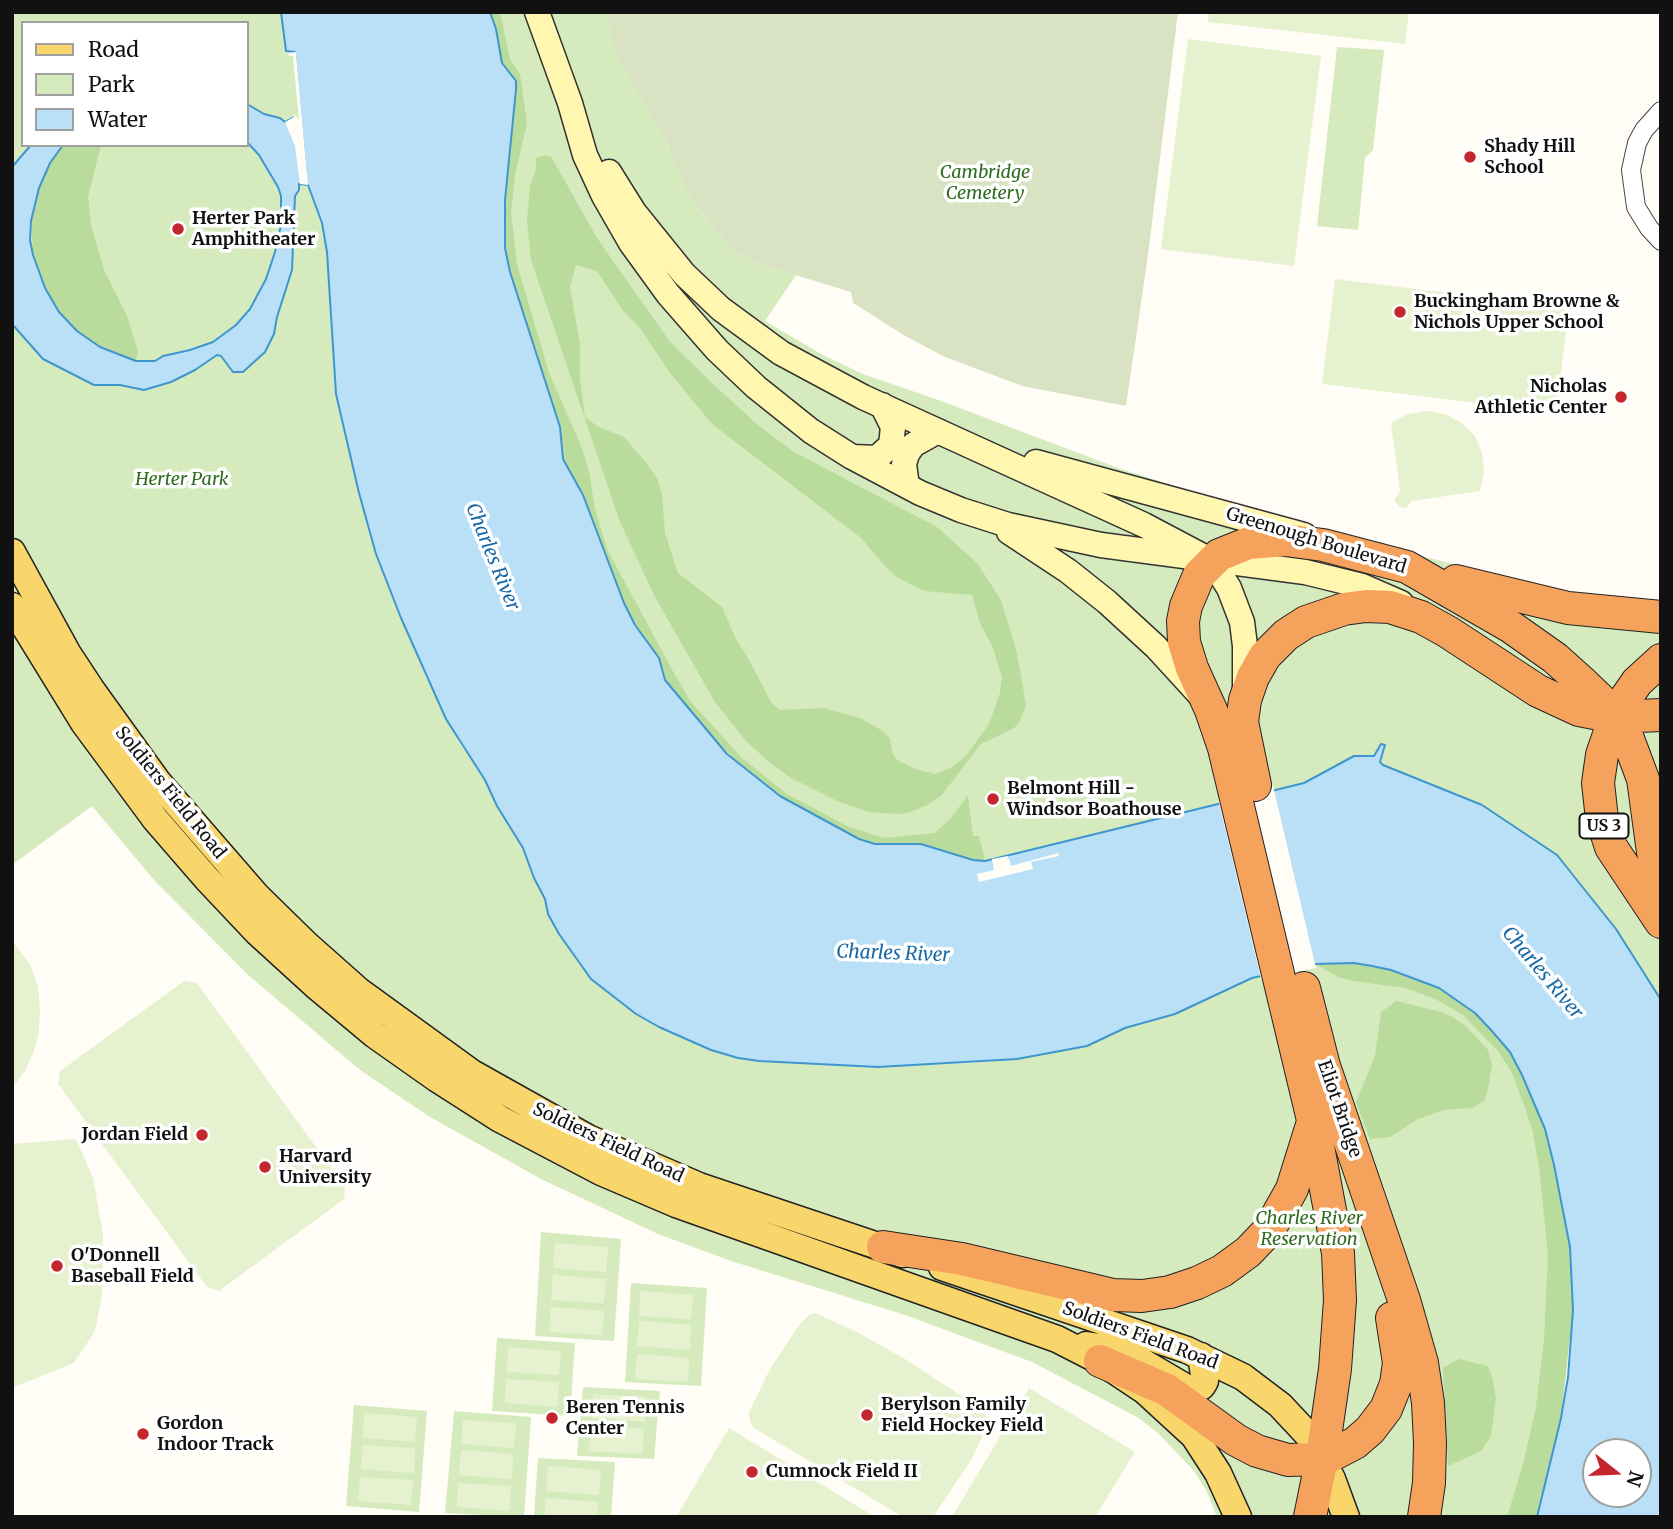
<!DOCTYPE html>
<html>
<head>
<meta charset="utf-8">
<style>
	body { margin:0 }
	#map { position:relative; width:1673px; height:1529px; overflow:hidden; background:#fffdf5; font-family:Merriweather,serif }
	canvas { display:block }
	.frame { position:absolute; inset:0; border:14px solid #111; pointer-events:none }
	.legend { position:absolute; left:21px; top:21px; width:228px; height:126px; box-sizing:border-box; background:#fff; border:2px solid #a0a0a0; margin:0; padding:9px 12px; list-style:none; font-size:21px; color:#111 }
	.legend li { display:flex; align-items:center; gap:14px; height:35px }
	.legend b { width:35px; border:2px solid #a0a0a0 }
	.north { position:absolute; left:1582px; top:1438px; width:70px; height:70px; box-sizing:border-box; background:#fff; border:2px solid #a0a0a0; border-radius:50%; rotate:108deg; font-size:19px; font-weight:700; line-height:28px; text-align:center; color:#111 }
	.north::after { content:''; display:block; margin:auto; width:24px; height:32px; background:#c4262e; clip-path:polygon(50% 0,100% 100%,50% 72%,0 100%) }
</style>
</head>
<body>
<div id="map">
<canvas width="1673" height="1529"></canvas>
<div class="frame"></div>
<ul class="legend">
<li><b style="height:9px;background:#f9d66b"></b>Road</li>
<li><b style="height:19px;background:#d5ebbd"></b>Park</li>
<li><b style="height:19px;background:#b9e0f7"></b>Water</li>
</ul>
<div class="north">N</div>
</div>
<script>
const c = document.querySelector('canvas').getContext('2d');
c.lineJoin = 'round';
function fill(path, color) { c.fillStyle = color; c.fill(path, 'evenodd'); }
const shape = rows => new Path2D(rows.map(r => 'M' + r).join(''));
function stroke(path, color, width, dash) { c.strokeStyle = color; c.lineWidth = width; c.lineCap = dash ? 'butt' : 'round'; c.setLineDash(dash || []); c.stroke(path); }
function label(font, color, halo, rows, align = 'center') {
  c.font = font + ' Merriweather,serif'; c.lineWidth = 7; c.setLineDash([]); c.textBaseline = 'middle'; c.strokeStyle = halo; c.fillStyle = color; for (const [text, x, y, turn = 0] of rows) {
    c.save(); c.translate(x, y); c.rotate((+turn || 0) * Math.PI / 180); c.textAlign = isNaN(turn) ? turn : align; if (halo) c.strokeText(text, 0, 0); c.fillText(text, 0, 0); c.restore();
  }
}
const green = shape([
	[12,12,281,12,286,51,296,52,310,194,322,223,327,252,336,394,359,493,376,554,426,677,461,745,485,780,497,806,523,848,534,878,545,899,548,914,559,934,591,979,636,1014,686,1040,737,1058,878,1067,970,1063,1017,1059,1087,1046,1125,1028,1175,1014,1252,978,1315,964,1439,988,1510,1052,1554,1165,1537,1517,1217,1517,1207,1492,1194,1471,1158,1433,1137,1417,1032,1362,905,1315,731,1261,658,1234,541,1179,430,1117,360,1070,247,974,155,881,92,806,12,865],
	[23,23,247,23,247,145,23,145],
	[490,12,607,12,695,205,733,251,759,264,796,275,765,321,823,355,863,374,944,402,1118,468,1290,522,1573,595,1661,603,1661,1000,1576,877,1557,855,1482,805,1383,765,1380,762,1381,744,1374,756,1354,756,1304,783,985,861,859,839,780,796,672,687,563,459,510,272,510,134,496,29],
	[1337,47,1384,50,1373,150,1365,158,1358,230,1317,226],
	[541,1232,621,1239,614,1341,535,1336],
	[631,1283,707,1288,701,1386,625,1382],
	[497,1338,575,1343,570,1416,492,1411],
	[583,1387,660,1391,654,1459,577,1456],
	[354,1405,427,1411,419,1512,346,1506],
	[454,1411,531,1417,524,1517,445,1513],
	[538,1458,615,1462,611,1517,534,1517]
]);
const forest = shape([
	[490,12,500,12,510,59,520,74,527,123,515,175,511,213,517,264,549,373,582,448,589,471,595,509,608,551,675,675,691,702,742,758,787,794,847,826,884,838,935,833,951,818,968,795,973,836,979,836,985,861,973,860,921,844,875,844,859,839,821,820,780,796,743,769,711,735,665,680,659,658,635,625,624,603,583,495,563,459,556,414,510,272,505,248,505,200,516,89,516,81,502,63,496,29],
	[63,145,101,145,88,197,91,225,104,270,127,316,138,351,136,361,100,347,77,331,59,313,45,288,33,255,31,221,39,188,50,163],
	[546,155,552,158,597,238,670,342,714,385,759,426,794,452,937,527,977,563,1001,600,1017,653,1026,705,1019,723,1014,728,981,744,941,796,927,805,908,813,897,814,869,812,837,801,791,778,769,762,746,741,715,702,655,597,620,522,531,260,527,221,530,186,536,170,536,158],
	[576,265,597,271,624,312,640,328,670,373,712,424,861,538,885,566,897,577,924,591,972,595,980,623,993,648,1002,677,1000,693,989,724,966,756,952,767,936,774,915,769,897,760,892,752,890,739,883,731,860,718,824,708,780,710,772,704,748,658,736,639,722,607,678,573,665,533,662,495,658,480,648,465,624,437,597,426,585,417,580,379,580,344,570,287],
	[1354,963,1391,970,1439,988,1475,1013,1510,1052,1522,1075,1545,1129,1554,1165,1570,1247,1573,1310,1561,1418,1537,1517,1507,1517,1523,1464,1536,1407,1544,1339,1548,1254,1539,1168,1533,1132,1525,1108,1512,1073,1498,1051,1463,1015,1437,1000,1406,988,1353,981,1338,977,1315,964],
	[1396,1001,1441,1012,1453,1017,1467,1027,1488,1050,1492,1065,1488,1089,1484,1101,1472,1108,1443,1110,1416,1120,1390,1137,1370,1139,1356,1102,1375,1056,1381,1012],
	[1459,1359,1488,1366,1493,1380,1496,1399,1491,1436,1481,1451,1448,1466,1443,1368]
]);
const cemetery = shape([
	[607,12,1178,12,1148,255,1126,406,1022,386,945,357,907,337,853,303,851,292,759,264,733,251,695,205,684,185,666,141,614,50]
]);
const pitch = shape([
	[1209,12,1409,12,1405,44,1208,22],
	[1188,39,1321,56,1294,266,1161,249],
	[1335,279,1569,308,1556,413,1322,384],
	[1426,411,1445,414,1462,423,1475,436,1482,453,1484,472,1480,491,1412,501,1407,507,1402,508,1394,501,1400,491,1391,423,1408,414],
	[12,941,30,964,38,987,40,1009,39,1032,34,1051,25,1071,12,1088],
	[184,981,197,983,345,1187,344,1199,219,1291,207,1287,58,1084,60,1071],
	[76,1139,93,1178,103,1235,102,1296,95,1331,74,1363,12,1388,12,1144],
	[555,1243,608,1247,606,1272,553,1268],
	[553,1275,606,1279,604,1303,551,1300],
	[640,1291,693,1295,691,1319,639,1316],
	[551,1307,604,1311,602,1335,549,1332],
	[815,1313,857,1332,905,1359,951,1389,981,1410,988,1418,986,1429,971,1460,933,1517,903,1517,754,1428,750,1422,749,1412,770,1369,799,1325,809,1315],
	[639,1321,691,1325,690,1350,637,1346],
	[508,1347,561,1351,559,1375,507,1372],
	[637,1354,689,1358,688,1382,635,1379],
	[506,1379,559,1382,557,1407,505,1403],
	[1029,1388,1135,1452,1095,1517,952,1517],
	[593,1394,646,1397,645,1422,592,1418],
	[364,1413,417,1417,415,1442,363,1438],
	[463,1420,516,1423,514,1448,461,1444],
	[591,1426,644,1429,642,1454,589,1451],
	[729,1428,875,1517,676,1517],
	[363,1445,415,1448,414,1473,361,1469],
	[461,1450,513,1454,512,1479,459,1475],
	[548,1466,601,1470,599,1495,546,1491],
	[360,1477,413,1480,411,1505,358,1501],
	[458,1483,511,1486,509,1511,457,1507],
	[546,1498,598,1502,597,1517,544,1517]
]);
const water = shape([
	[281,12,490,12,496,29,502,63,516,81,516,89,505,200,505,248,510,272,560,427,563,459,583,495,624,603,635,625,659,658,665,680,727,754,780,796,859,839,875,844,921,844,973,860,985,861,1304,783,1354,756,1374,756,1381,744,1385,745,1380,762,1383,765,1482,805,1557,855,1616,929,1661,1000,1661,1517,1537,1517,1561,1418,1568,1377,1573,1310,1570,1247,1554,1165,1545,1129,1522,1075,1510,1052,1491,1030,1475,1013,1439,988,1391,970,1372,966,1354,963,1315,964,1252,978,1175,1014,1125,1028,1087,1046,1017,1059,878,1067,759,1061,738,1058,711,1050,659,1027,636,1014,591,979,559,934,548,914,545,899,534,878,523,848,497,806,485,780,446,719,401,618,376,554,359,493,336,394,327,252,322,223,308,185,299,184,299,190,295,196,292,270,277,317,274,334,265,352,243,372,233,372,221,356,217,355,195,370,171,382,144,390,120,385,94,385,43,359,12,324,12,167,31,145,63,145,50,163,39,188,31,221,30,240,33,255,45,288,59,312,77,331,100,347,136,361,155,361,163,356,190,350,213,342,236,325,250,309,266,279,275,252,281,225,281,196,278,187,259,155,247,142,247,104,264,114,280,118,285,122,295,117,306,175,295,52,286,51,281,12],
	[1596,1452,1638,1452,1638,1494,1596,1494,1596,1452]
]);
const pier = shape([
	[296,52,308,185,300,184,295,146,285,122,294,117,294,114,299,120,293,56,289,56,288,53],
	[1273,786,1316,968,1261,979,1218,799],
	[1058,853,1059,856,1031,862,1033,869,979,882,977,874,994,870,992,859,1008,856,1011,866]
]);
const street = shape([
	[1661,111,1644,130,1637,143,1631,170,1636,207,1649,228,1661,241]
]);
const secondary = shape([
	[537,12,570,103,585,155,604,196,631,243,668,294,717,350,756,387,811,431,852,457,920,493,961,510,1008,525,1101,545,1305,572,1362,586,1401,603],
	[609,172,634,212,684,274,721,309,781,353,863,397,1144,525,1212,561,1229,588,1242,622,1245,646,1245,692],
	[853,457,877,458,891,445,893,427,882,405],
	[1036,462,1304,535],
	[907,486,904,464,907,454,913,445,938,431],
	[1009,532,1068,571,1107,602,1156,647,1199,694]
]);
const primary = shape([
	[12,552,68,654,91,689,158,782,256,895,306,944,359,991,472,1073,588,1138,699,1186,902,1254],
	[12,606,84,723,155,819,207,879,258,933,315,985,375,1035,436,1078,500,1119,601,1172,676,1204,1057,1339,1100,1361,1145,1391,1194,1436,1218,1473,1238,1517],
	[942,1267,1187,1350,1243,1377,1280,1405,1309,1436,1332,1479,1346,1517],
	[1086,1345,1114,1349,1134,1357,1192,1391,1202,1386,1205,1381,1201,1356]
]);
const highway = shape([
	[1456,581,1568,608,1661,617],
	[1661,660,1637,682,1617,711,1602,755,1598,783,1602,819,1611,847,1661,922],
	[1255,785,1242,722,1245,700,1253,677,1265,656,1286,635,1306,622,1344,609,1366,606,1390,607,1421,617,1448,632,1538,691,1579,710,1615,717,1661,715],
	[1304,988,1324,1066,1404,1300,1422,1363,1428,1403,1430,1443,1429,1483,1424,1517],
	[883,1247,962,1259,1113,1295,1142,1296,1170,1292,1197,1283,1222,1271,1248,1252,1269,1230,1292,1189,1312,1125],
	[1100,1361,1167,1390,1236,1440,1257,1451,1288,1460,1316,1459,1332,1455,1355,1443,1370,1430,1386,1409,1396,1384,1399,1363,1392,1318],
	[1310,1517,1322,1458,1335,1369,1340,1300,1338,1253,1313,1120,1224,748,1211,710,1192,668,1184,642,1183,621,1186,606,1199,575,1219,555,1249,543,1285,540,1323,545,1407,567,1511,627,1555,658,1585,685,1609,708,1625,731,1643,779,1653,852,1661,885]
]);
const markers = [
	[1470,157,7,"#c4262e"],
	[178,229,7,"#c4262e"],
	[1400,312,7,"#c4262e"],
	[1621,397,7,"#c4262e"],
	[993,799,7,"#c4262e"],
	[202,1135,7,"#c4262e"],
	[265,1167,7,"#c4262e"],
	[57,1266,7,"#c4262e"],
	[867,1415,7,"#c4262e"],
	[552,1418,7,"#c4262e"],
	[143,1434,7,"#c4262e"],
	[752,1472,7,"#c4262e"]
];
const shields = [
	[1604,826,49]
];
const shieldNames = [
	["US 3",1604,826]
];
const poiNames = [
	["Shady Hill",1484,147],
	["School",1484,168],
	["Herter Park",192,219],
	["Amphitheater",192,240],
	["Buckingham Browne &",1414,302],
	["Nichols Upper School",1414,323],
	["Nicholas",1607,387,"right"],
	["Athletic Center",1607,408,"right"],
	["Belmont Hill -",1007,789],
	["Windsor Boathouse",1007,810],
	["Jordan Field",188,1135,"right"],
	["Harvard",279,1157],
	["University",279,1178],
	["O'Donnell",71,1256],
	["Baseball Field",71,1277],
	["Berylson Family",881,1405],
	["Field Hockey Field",881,1426],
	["Beren Tennis",566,1408],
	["Center",566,1429],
	["Gordon",157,1424],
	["Indoor Track",157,1445],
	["Cumnock Field II",766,1472]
];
const parkNames = [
	["Cambridge",985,173],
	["Cemetery",985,194],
	["Herter Park",182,480],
	["Charles River",1309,1219],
	["Reservation",1309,1240]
];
const streetNames = [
	["Greenough Boulevard",1316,541,17],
	["Soldiers Field Road",170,793,51],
	["Eliot Bridge",1339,1109,71],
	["Soldiers Field Road",608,1143,25],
	["Soldiers Field Road",1140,1336,20]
];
const waterNames = [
	["Charles River",492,557,68],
	["Charles River",893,954,2],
	["Charles River",1542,973,50]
];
fill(green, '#d5ebbd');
fill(forest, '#b9dc9c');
fill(cemetery, '#d9e3c4');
fill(pitch, '#e6f2cf');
fill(water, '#b9e0f7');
stroke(water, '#3f96cf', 2);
fill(pier, '#fffdf5');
stroke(street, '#444', 20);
stroke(secondary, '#333', 27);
stroke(primary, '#222', 29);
stroke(highway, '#222', 34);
stroke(street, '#fff', 18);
stroke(secondary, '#fff6b0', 24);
stroke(primary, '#f9d66b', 26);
stroke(highway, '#f5a25d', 32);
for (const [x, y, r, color] of markers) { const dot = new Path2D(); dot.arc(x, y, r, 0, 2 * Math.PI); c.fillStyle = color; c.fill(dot); stroke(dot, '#fff', 2.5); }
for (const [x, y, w] of shields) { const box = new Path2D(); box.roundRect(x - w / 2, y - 12.5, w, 25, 5); c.fillStyle = '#fff'; c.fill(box); stroke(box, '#111', 2); }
label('bold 16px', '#111', null, shieldNames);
label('bold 18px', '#111', '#fff', poiNames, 'left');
label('italic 18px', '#2f6b1f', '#fff', parkNames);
label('18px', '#111', '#fff', streetNames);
label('italic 19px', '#1768a6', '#fff', waterNames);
</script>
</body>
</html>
